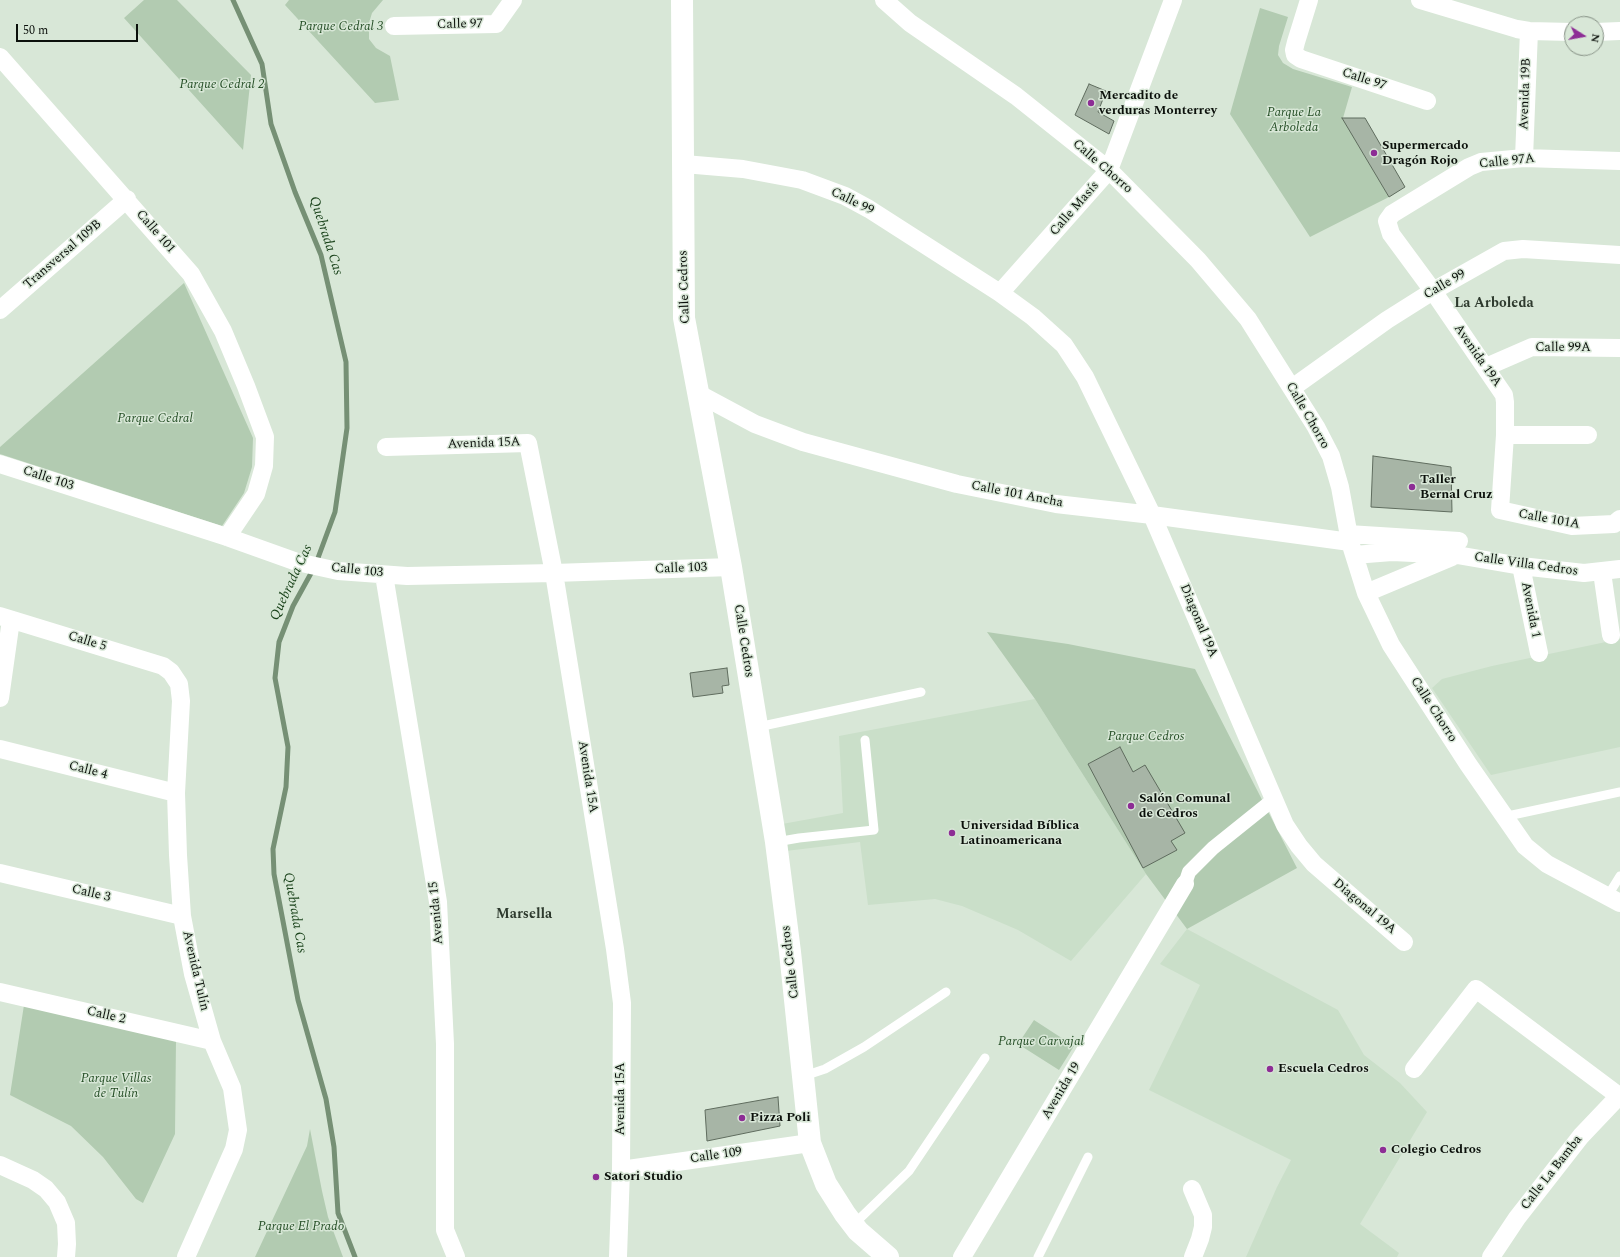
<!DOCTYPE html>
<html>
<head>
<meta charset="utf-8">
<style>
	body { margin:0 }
	#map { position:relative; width:1620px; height:1257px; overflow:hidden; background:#d8e7d7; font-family:Spectral,serif }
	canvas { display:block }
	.north { position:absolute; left:1564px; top:16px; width:40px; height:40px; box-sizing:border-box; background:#d8e7d7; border:1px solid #869185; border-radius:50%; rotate:101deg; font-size:11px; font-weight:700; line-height:16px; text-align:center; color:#0b100b }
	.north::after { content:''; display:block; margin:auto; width:14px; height:18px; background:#8d2d95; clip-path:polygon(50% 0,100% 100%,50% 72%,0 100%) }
	.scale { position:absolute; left:16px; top:24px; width:122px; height:18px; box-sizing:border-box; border:2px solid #0b100b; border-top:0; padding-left:5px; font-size:12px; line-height:14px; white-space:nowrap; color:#0b100b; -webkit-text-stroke:3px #d8e7d7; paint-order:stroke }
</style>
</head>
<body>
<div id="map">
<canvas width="1620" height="1257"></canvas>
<div class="north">N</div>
<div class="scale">50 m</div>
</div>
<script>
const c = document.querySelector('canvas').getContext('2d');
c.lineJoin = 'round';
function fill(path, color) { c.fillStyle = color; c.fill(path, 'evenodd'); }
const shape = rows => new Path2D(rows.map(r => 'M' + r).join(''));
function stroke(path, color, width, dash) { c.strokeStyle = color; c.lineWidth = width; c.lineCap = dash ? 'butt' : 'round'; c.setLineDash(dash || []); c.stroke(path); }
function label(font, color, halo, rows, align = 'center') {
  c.font = font + ' Spectral,serif'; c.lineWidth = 3; c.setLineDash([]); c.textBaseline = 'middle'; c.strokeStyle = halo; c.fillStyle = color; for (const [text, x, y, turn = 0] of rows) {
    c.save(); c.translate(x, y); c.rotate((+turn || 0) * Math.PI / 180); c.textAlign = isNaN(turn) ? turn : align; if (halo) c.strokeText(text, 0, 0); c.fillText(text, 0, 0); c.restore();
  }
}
const built = shape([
	[1620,639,1620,747,1491,775,1432,688,1442,679,1492,666],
	[1035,699,1146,874,1071,961,1018,930,962,906,935,899,868,905,860,842,786,851,782,824,843,813,839,736],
	[1187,929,1338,1010,1364,1055,1400,1083,1427,1112,1360,1224,1399,1253,1397,1257,1246,1257,1277,1187,1291,1160,1149,1090,1200,985,1160,964]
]);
const green = shape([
	[144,0,177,0,251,75,243,150,124,18],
	[289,0,383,0,372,13,369,23,369,39,376,48,390,56,399,100,375,103,285,5],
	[1260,8,1288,17,1279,46,1278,55,1283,63,1293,69,1352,87,1343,118,1389,197,1310,237,1230,114],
	[184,283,253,438,252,467,244,493,222,526,0,454,0,447],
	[987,632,1068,644,1195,669,1297,868,1187,929,1146,874,1035,699],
	[24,1005,176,1040,175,1134,143,1203,136,1199,103,1157,71,1126,10,1095],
	[1034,1020,1074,1046,1059,1070,1018,1044],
	[310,1129,322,1191,328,1217,343,1257,255,1257,307,1146]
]);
const stream = shape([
	[233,0,262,64,271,124,295,192,321,255,346,362,347,428,335,512,315,566,293,606,279,642,275,678,288,747,286,787,273,849,274,874,298,1000,326,1099,334,1147,338,1213,355,1257]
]);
const building = shape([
	[1089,84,1106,91,1098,112,1114,121,1109,134,1075,115,1089,84],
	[1342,118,1365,118,1405,187,1389,197,1342,118],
	[1373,456,1451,467,1452,512,1371,507,1373,456],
	[727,668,729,685,722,686,723,693,693,697,690,673,727,668],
	[1120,747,1133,772,1145,765,1185,833,1171,841,1177,850,1143,868,1088,764,1120,747],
	[778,1097,780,1126,707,1141,705,1110,778,1097]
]);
const service = shape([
	[758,727,921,692],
	[1503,817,1620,792],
	[776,842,799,838,874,830,865,740],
	[1607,897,1620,876],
	[804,1076,825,1069,864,1047,946,992],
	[853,1225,909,1171,985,1058],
	[1038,1257,1088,1157]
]);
const pedestrian = shape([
	[1185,884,1189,872,1213,848,1274,799]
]);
const minor = shape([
	[884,0,910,23,1016,96,1109,170,1198,260,1248,319,1316,427,1331,456,1340,487,1350,542,1366,593,1391,645,1468,764,1525,846,1547,864,1620,903],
	[1309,0,1296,42,1294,50,1295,55,1301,59,1427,101],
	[1420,0,1517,29,1529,31,1572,32],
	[394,26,496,24,513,0],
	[1596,32,1620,31],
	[0,57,191,274,223,331,246,386,265,437,264,466,256,494,227,537],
	[1524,158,1529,31],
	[1620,161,1524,158,1481,162,1469,167,1392,214,1387,221,1391,234,1433,291,1504,395,1505,402,1505,435,1500,510,1572,526,1614,524,1620,519],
	[684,164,743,169,802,180,845,196,869,209,1000,293,1033,317,1064,345,1085,377,1152,515,1285,825,1299,846,1314,864,1404,942],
	[1000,293,1109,170,1173,0],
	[0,310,127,199],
	[1486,367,1532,347,1620,348],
	[1292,388,1387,320,1433,291,1504,251,1523,249,1620,255],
	[699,394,755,424,803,442,957,484,1056,504,1152,515,1350,542],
	[1505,435,1588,435],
	[386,447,528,443,554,573,615,949,622,1003,621,1170,618,1257],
	[0,464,227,537,297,562,338,571,407,576,554,573,731,567],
	[1348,534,1459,541],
	[1354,555,1392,552,1457,555,1521,566,1584,573,1620,569],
	[1521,566,1539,653],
	[1602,572,1611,635],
	[384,575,438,902,445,1044,445,1230,456,1257],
	[1366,593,1452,557],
	[0,616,163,666,171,672,179,684,181,701,176,793,178,855,182,916,193,974,212,1041,232,1088,238,1130,234,1149,186,1257],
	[0,698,11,620],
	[0,749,176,793],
	[0,873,182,916],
	[0,992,212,1041],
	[1414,1069,1476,989,1619,1096],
	[0,1165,33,1180,46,1189,57,1202,66,1223,67,1244,66,1257],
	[621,1170,810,1143],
	[1192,1189,1203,1215,1203,1227,1200,1239,1193,1257],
	[962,1257,1185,884],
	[1491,1257,1517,1218,1581,1136,1620,1095]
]);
const tertiary = shape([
	[682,0,684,318,731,567,776,842,790,952,810,1143,826,1184,845,1214,858,1231,888,1257]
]);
const markers = [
	[1091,103,4,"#8d2d95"],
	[1374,153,4,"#8d2d95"],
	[1412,487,4,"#8d2d95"],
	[1131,806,4,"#8d2d95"],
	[952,833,4,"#8d2d95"],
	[1270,1069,4,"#8d2d95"],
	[742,1118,4,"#8d2d95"],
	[1383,1150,4,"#8d2d95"],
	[596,1177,4,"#8d2d95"]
];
const streetNames = [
	["Calle 97",460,25,-1],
	["Calle 97",1364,80,18],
	["Avenida 19B",1526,94,-88],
	["Calle 97A",1507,162,-6],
	["Calle Chorro",1102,167,41],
	["Calle 99",852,202,26],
	["Calle Masís",1075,209,-49],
	["Calle 101",155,232,49],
	["Transversal 109B",63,255,-41],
	["Calle 99",1445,285,-30],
	["Calle Cedros",685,287,-92],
	["Calle 99A",1563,348],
	["Avenida 19A",1477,356,55],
	["Calle Chorro",1307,416,60],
	["Avenida 15A",484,444,-2],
	["Calle 103",48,479,18],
	["Calle 101 Ancha",1017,495,11],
	["Calle 101A",1549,520,10],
	["Calle Villa Cedros",1526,565,8],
	["Calle 103",681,569,-2],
	["Calle 103",357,571,6],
	["Avenida 1",1530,610,79],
	["Diagonal 19A",1198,621,67],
	["Calle Cedros",743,641,81],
	["Calle 5",87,642,17],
	["Calle Chorro",1433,710,57],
	["Calle 4",88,771,14],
	["Avenida 15A",587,777,81],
	["Calle 3",91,894,13],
	["Diagonal 19A",1364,907,40],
	["Avenida 15",437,913,-95],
	["Calle Cedros",791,962,-97],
	["Avenida Tulín",195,971,77],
	["Calle 2",106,1016,13],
	["Avenida 19",1062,1091,-59],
	["Avenida 15A",621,1099,-90],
	["Calle 109",716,1156,-8],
	["Calle La Bamba",1552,1173,-52]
];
const parkNames = [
	["Parque Cedral 3",341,27],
	["Parque Cedral 2",222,85],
	["Parque La",1294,113],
	["Arboleda",1294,128],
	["Parque Cedral",155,419],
	["Parque Cedros",1146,737],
	["Parque Carvajal",1041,1042],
	["Parque Villas",116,1079],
	["de Tulín",116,1094],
	["Parque El Prado",301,1227]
];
const poiNames = [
	["Mercadito de",1099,96],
	["verduras Monterrey",1099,111],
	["Supermercado",1382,146],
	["Dragón Rojo",1382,161],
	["Taller",1420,480],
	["Bernal Cruz",1420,495],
	["Salón Comunal",1139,799],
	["de Cedros",1139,814],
	["Universidad Bíblica",960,826],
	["Latinoamericana",960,841],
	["Escuela Cedros",1278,1069],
	["Pizza Poli",750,1118],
	["Colegio Cedros",1391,1150],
	["Satori Studio",604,1177]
];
const waterNames = [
	["Quebrada Cas",325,236,72],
	["Quebrada Cas",292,583,-65],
	["Quebrada Cas",294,913,80]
];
const neighbourhoodNames = [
	["La Arboleda",1494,304],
	["Marsella",524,915]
];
fill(built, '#cadfc9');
fill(green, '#b2cbb1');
stroke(stream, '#769075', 5);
fill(building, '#a7b5a6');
stroke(building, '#5f6c5e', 1);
stroke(service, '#fff', 9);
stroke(pedestrian, '#fff', 14);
stroke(minor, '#fff', 18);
stroke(tertiary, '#fff', 22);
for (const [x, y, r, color] of markers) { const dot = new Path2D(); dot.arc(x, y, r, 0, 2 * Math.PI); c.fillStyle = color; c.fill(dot); stroke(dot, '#d8e7d7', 1.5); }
label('13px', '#0b100b', '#d8e7d7', streetNames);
label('italic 13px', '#275028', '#d8e7d7', parkNames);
label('bold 13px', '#0b100b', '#d8e7d7', poiNames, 'left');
label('italic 14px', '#1a431b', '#d8e7d7', waterNames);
label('bold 14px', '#2e3a2e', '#d8e7d7', neighbourhoodNames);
</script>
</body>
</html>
